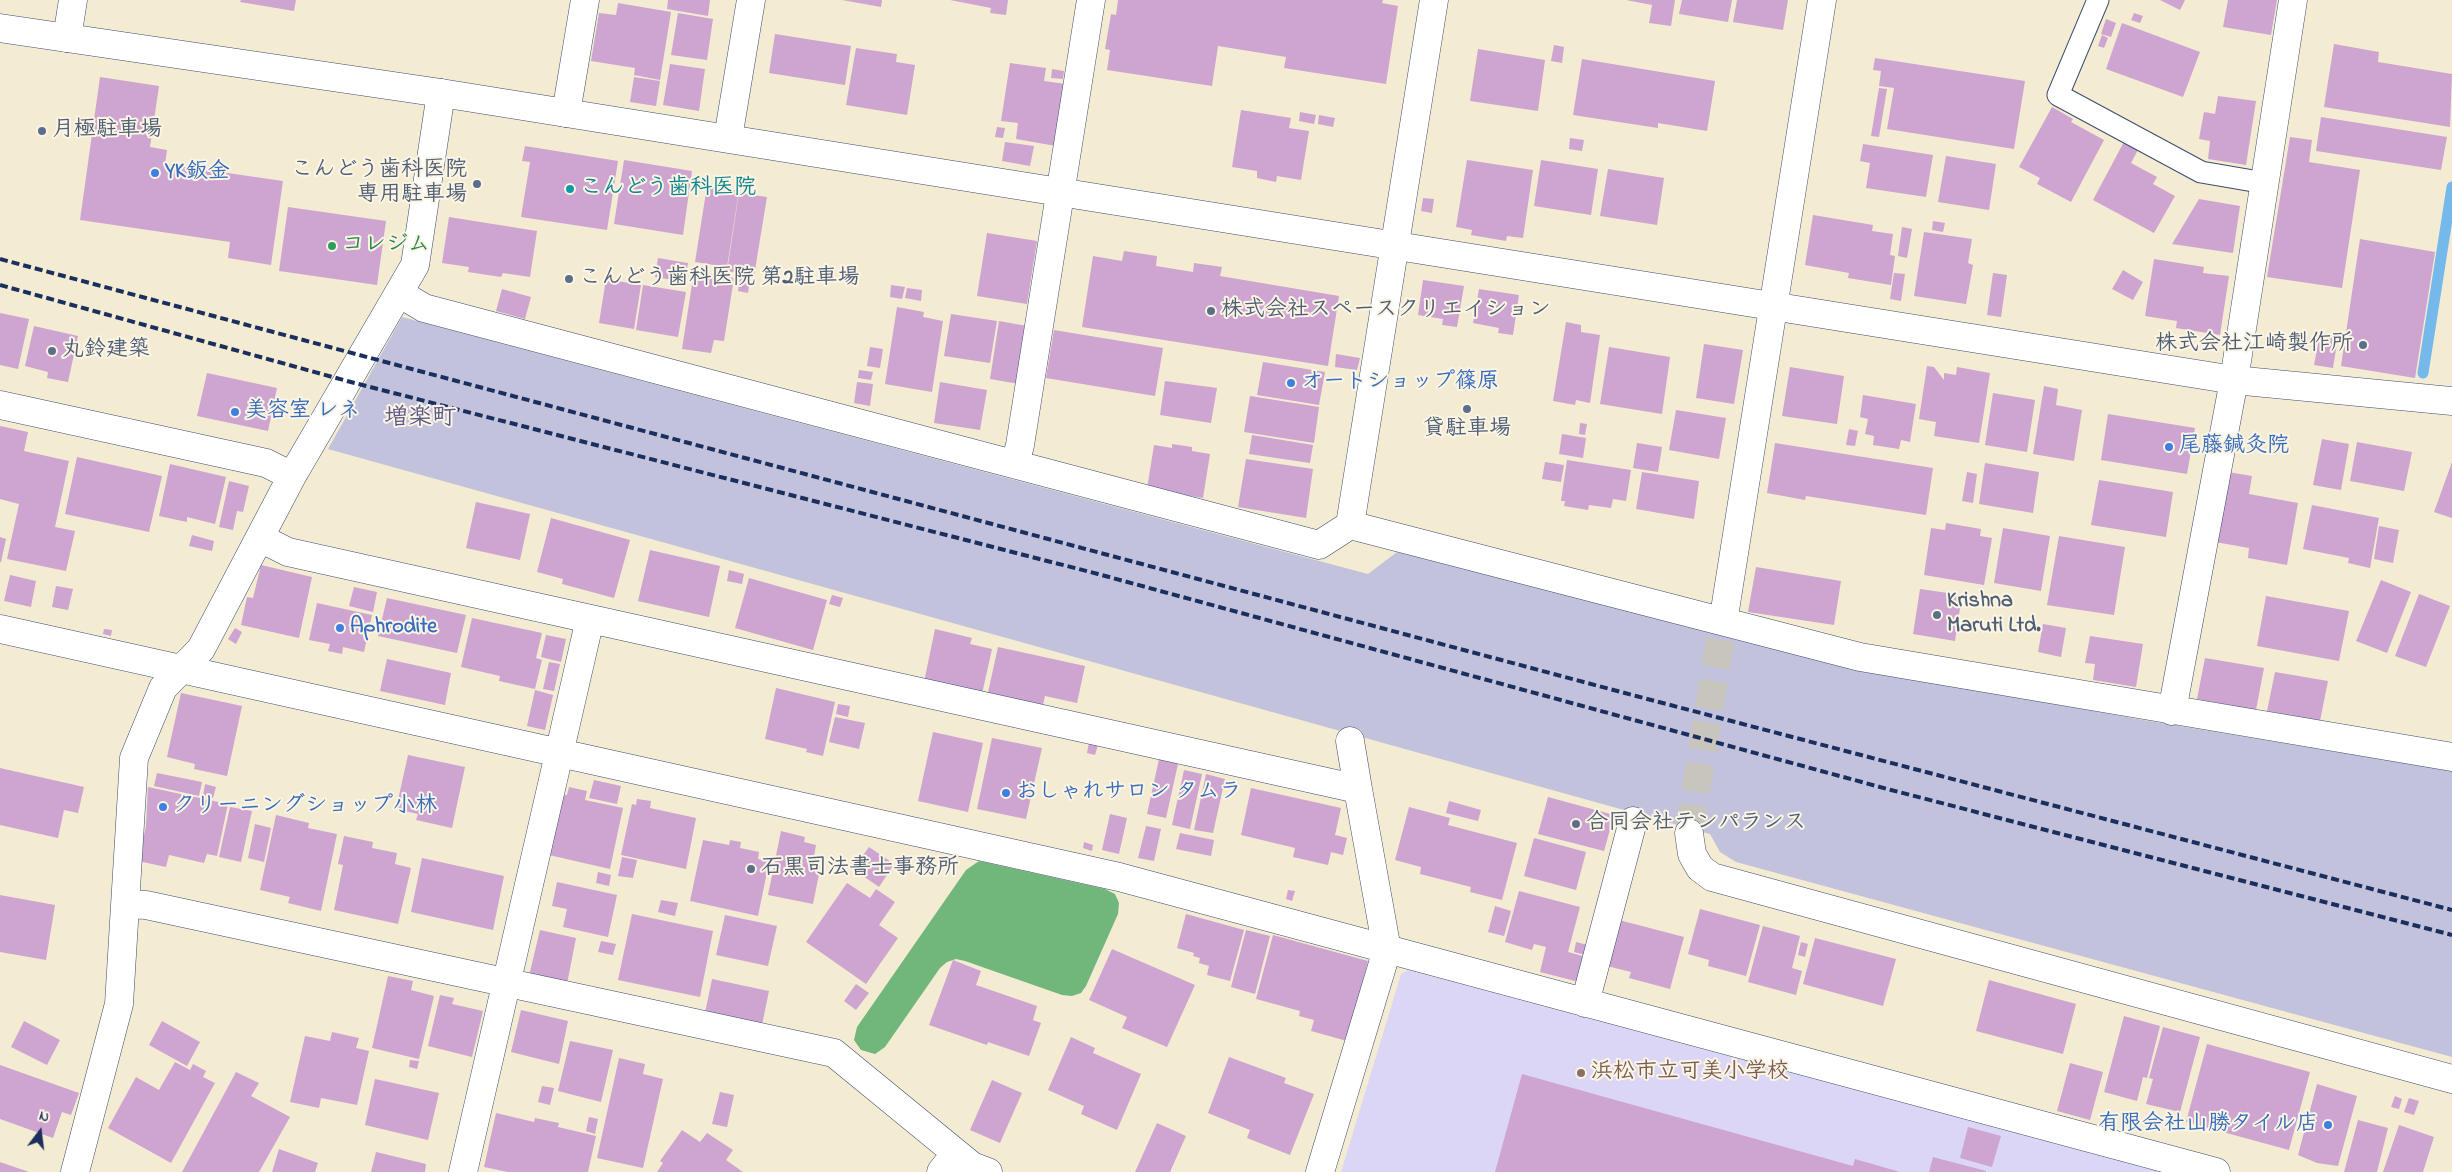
<!DOCTYPE html>
<html>
<head>
<meta charset="utf-8">
<style>
	body { margin:0 }
	#map { position:relative; width:2452px; height:1172px; overflow:hidden; background:#f3ecd3; font-family:"Indie Flower",sans-serif }
	canvas { display:block }
	.north { position:absolute; left:15px; top:1107px; width:50px; height:50px; -webkit-text-stroke:4px #fcf5e5; paint-order:stroke; rotate:15deg; font-size:14px; font-weight:700; line-height:20px; text-align:center; color:#1b2f5e }
	.north::after { content:''; display:block; margin:auto; width:18px; height:22px; background:#1b2f5e; clip-path:polygon(50% 0,100% 100%,50% 72%,0 100%) }
</style>
</head>
<body>
<div id="map">
<canvas width="2452" height="1172"></canvas>
<div class="north">N</div>
</div>
<script>
const c = document.querySelector('canvas').getContext('2d');
c.lineJoin = 'round';
function fill(path, color) { c.fillStyle = color; c.fill(path, 'evenodd'); }
const shape = rows => new Path2D(rows.map(r => 'M' + r).join(''));
function stroke(path, color, width, dash) { c.strokeStyle = color; c.lineWidth = width; c.lineCap = dash ? 'butt' : 'round'; c.setLineDash(dash || []); c.stroke(path); }
function label(font, color, halo, rows, align = 'center') {
  c.font = font + ' "Indie Flower","Klee One",sans-serif'; c.lineWidth = 4; c.setLineDash([]); c.textBaseline = 'middle'; c.strokeStyle = halo; c.fillStyle = color; for (const [text, x, y, turn = 0] of rows) {
    c.save(); c.translate(x, y); c.rotate((+turn || 0) * Math.PI / 180); c.textAlign = isNaN(turn) ? turn : align; if (halo) c.strokeText(text, 0, 0); c.fillText(text, 0, 0); c.restore();
  }
}
const built = shape([
	[1408,970,2161,1172,1341,1172,1401,974]
]);
const industrial = shape([
	[402,317,1368,574,1397,552,1857,668,2143,720,2452,771,2452,1057,1736,862,1720,852,1710,834,328,449]
]);
const forest = shape([
	[979,861,1105,889,1115,894,1119,903,1118,914,1086,986,1081,993,1072,996,1062,995,965,961,956,959,947,962,940,968,885,1047,875,1054,861,1050,854,1040,857,1027,966,870]
]);
const stream = shape([
	[2423,373,2452,187]
]);
const building = shape([
	[241,0,296,0,294,11,240,2],
	[668,0,710,0,708,16,667,9],
	[842,0,882,0,881,7],
	[950,0,1008,0,1006,15,990,13,991,8],
	[1118,0,1383,0,1382,3,1398,6,1386,84,1284,68,1286,57,1218,46,1212,86,1107,70,1110,50,1105,49,1111,14,1116,15],
	[1626,0,1675,0,1671,26,1649,23,1652,5],
	[1682,0,1732,0,1728,22,1679,14],
	[1737,0,1788,0,1783,30,1733,22],
	[2160,0,2185,0,2180,10],
	[2228,0,2277,0,2271,35,2223,27],
	[618,3,671,12,660,80,634,75,635,68,591,61,599,13,616,15],
	[678,13,713,19,707,60,671,55],
	[2134,13,2143,16,2140,23,2131,20],
	[2106,19,2116,23,2111,37,2101,34],
	[2122,23,2200,52,2183,97,2106,69],
	[775,34,851,46,845,85,769,73],
	[2102,35,2108,38,2104,48,2098,46],
	[2334,44,2379,52,2378,62,2452,74,2450,127,2324,107],
	[1554,45,1564,47,1562,63,1551,61],
	[856,48,897,54,896,62,915,65,907,115,846,105],
	[1478,49,1545,60,1538,111,1470,101],
	[1875,58,2025,81,2014,149,1887,129,1894,88,1879,86,1881,71,1873,70],
	[1582,59,1715,81,1707,131,1658,123,1658,128,1573,115],
	[1010,63,1046,68,1044,81,1066,84,1056,146,1016,139,1018,123,1001,121],
	[670,64,705,69,699,111,663,105],
	[1052,69,1064,71,1063,79,1051,78],
	[100,77,159,86,150,147,167,150,165,164,283,181,271,265,228,258,230,242,80,220],
	[634,77,660,81,656,106,630,102],
	[1879,88,1887,89,1879,137,1871,136],
	[2218,96,2256,101,2246,165,2208,159,2210,141,2199,139,2204,112,2215,114],
	[2052,107,2073,119,2071,122,2104,140,2071,202,2037,184,2040,178,2019,167],
	[1241,110,1291,118,1289,128,1309,131,1301,180,1277,176,1276,182,1257,178,1257,171,1232,167],
	[1300,112,1316,115,1314,124,1299,121],
	[1319,115,1335,118,1333,127,1318,124],
	[2321,117,2447,137,2441,170,2316,151],
	[997,127,1005,128,1003,138,995,137],
	[2290,137,2312,140,2309,162,2360,170,2342,288,2267,277],
	[1570,138,1584,140,1582,151,1569,149],
	[2126,138,2140,146,2131,163,2157,177,2153,184,2175,196,2154,233,2093,200],
	[1005,142,1034,146,1030,166,1002,161],
	[1863,144,1933,155,1926,197,1866,188,1870,163,1860,161],
	[525,146,618,161,607,230,521,217,530,162,522,161],
	[1946,156,1996,164,1989,210,1938,202],
	[624,160,692,171,683,235,614,224],
	[1467,160,1533,170,1523,238,1507,236,1506,241,1471,235,1472,230,1456,227],
	[1541,160,1598,169,1591,215,1534,206],
	[1608,169,1664,178,1657,225,1600,216],
	[707,186,739,191,727,267,695,262],
	[739,193,767,197,754,276,727,271],
	[1423,198,1434,199,1432,213,1421,211],
	[2199,199,2240,206,2233,253,2172,244],
	[288,207,386,221,377,285,279,271],
	[1813,215,1873,225,1872,231,1893,234,1890,255,1895,256,1891,285,1848,278,1849,273,1805,265],
	[449,217,537,231,530,277,503,273,501,277,468,272,469,267,442,263],
	[1933,221,1945,223,1943,232,1932,230],
	[1902,227,1912,229,1907,258,1898,256],
	[1924,232,1972,239,1968,263,1973,265,1966,304,1914,296],
	[987,233,1037,241,1027,304,977,296],
	[2360,239,2435,252,2415,378,2341,366],
	[1124,251,1157,256,1156,266,1193,272,1194,263,1222,267,1220,276,1339,296,1328,366,1082,327,1093,256,1122,261],
	[658,258,688,263,685,282,655,277],
	[2154,259,2204,267,2203,273,2229,276,2220,335,2176,328,2177,321,2145,316],
	[2123,270,2143,282,2133,300,2112,289],
	[694,271,734,278,724,341,714,340,711,353,682,349],
	[1894,273,1905,274,1901,301,1890,299],
	[1993,273,2007,275,2001,317,1987,315],
	[740,277,750,279,748,293,738,291],
	[606,279,641,285,634,329,599,323],
	[1423,280,1464,286,1457,327,1442,325,1443,319,1418,315],
	[643,285,686,292,678,337,636,330],
	[891,285,905,287,902,299,890,297],
	[907,288,922,290,921,301,905,298],
	[502,289,531,297,525,319,496,311],
	[1479,289,1519,295,1513,335,1498,333,1499,328,1473,323],
	[897,307,924,312,923,317,943,321,932,392,885,384],
	[0,313,29,319,18,369,0,365],
	[951,314,997,321,990,363,944,356],
	[999,321,1027,326,1019,384,990,379],
	[1566,322,1581,325,1581,332,1600,335,1590,403,1576,400,1575,405,1553,401],
	[34,326,78,336,68,382,47,378,48,372,25,366],
	[1054,330,1163,348,1155,396,1046,378],
	[2320,334,2338,337,2333,368,2314,365],
	[1704,344,1743,350,1734,404,1696,398],
	[870,347,883,349,880,368,867,366],
	[1609,347,1670,357,1662,414,1600,404],
	[1336,354,1360,358,1357,370,1335,367],
	[1263,362,1325,372,1319,405,1257,395],
	[1927,366,1934,367,1944,380,1944,373,1956,375,1957,367,1990,373,1979,443,1934,436,1936,422,1919,419],
	[1790,367,1844,376,1837,424,1782,416],
	[859,370,873,372,871,380,858,378],
	[207,373,277,388,268,431,197,416],
	[1165,381,1217,388,1211,423,1160,415],
	[857,382,873,384,870,406,854,403],
	[940,382,987,390,980,430,934,423],
	[2044,386,2058,389,2056,405,2082,410,2074,461,2033,454],
	[1993,393,2035,400,2027,452,1985,445],
	[1863,395,1916,404,1910,442,1901,440,1899,449,1873,445,1874,436,1865,434,1868,419,1860,417],
	[1250,396,1319,407,1314,443,1244,432],
	[1676,410,1726,418,1719,459,1669,450],
	[2108,414,2195,428,2187,474,2101,460],
	[1580,423,1587,424,1585,435,1579,434],
	[0,426,28,432,24,451,69,461,55,527,75,531,66,571,7,559,19,504,0,499],
	[1849,429,1858,431,1855,446,1846,445],
	[1562,434,1586,438,1583,458,1559,454],
	[1252,435,1313,445,1310,463,1249,454],
	[2322,439,2349,444,2341,490,2313,485],
	[2357,442,2412,452,2404,491,2350,481],
	[1637,443,1662,447,1658,472,1633,468],
	[1775,443,1933,468,1926,515,1806,496,1805,500,1767,493],
	[1172,444,1192,447,1192,451,1210,454,1203,498,1147,489,1154,445,1172,448],
	[77,457,162,476,149,532,65,514],
	[1246,459,1313,469,1306,518,1238,507],
	[1567,460,1631,470,1626,501,1613,499,1611,508,1589,505,1588,510,1564,506,1565,501,1561,501],
	[1545,462,1564,465,1561,482,1542,479],
	[2452,462,2452,518,2434,512],
	[1985,463,2039,472,2033,513,1979,504],
	[170,464,226,477,215,524,187,517,187,522,159,516],
	[1642,472,1699,481,1694,519,1636,509],
	[1967,472,1977,474,1973,503,1962,501],
	[2228,472,2252,476,2249,494,2298,503,2287,565,2248,558,2249,548,2215,542],
	[2099,480,2173,492,2166,537,2091,525],
	[229,481,249,486,243,512,237,511,233,530,219,527],
	[476,502,530,514,520,560,466,548],
	[2312,505,2379,518,2370,568,2348,563,2349,558,2303,549],
	[551,518,630,540,614,598,562,584,563,579,537,572],
	[1946,523,1981,529,1980,536,1992,538,1984,585,1924,575,1931,528,1945,530],
	[2379,526,2399,530,2393,563,2374,559],
	[2003,528,2050,536,2041,591,1994,583],
	[192,535,214,541,212,551,189,546],
	[2059,536,2125,547,2114,615,2047,605],
	[0,537,6,539,1,562,0,562],
	[650,550,720,566,709,617,638,601],
	[261,565,312,577,299,638,241,625,247,597,253,598],
	[1756,567,1841,581,1834,625,1748,612],
	[729,570,744,574,742,584,727,581],
	[10,575,36,581,31,607,4,601],
	[749,578,827,600,813,650,735,628],
	[2381,580,2411,592,2387,653,2356,641],
	[56,586,73,589,68,610,52,607],
	[354,587,377,592,373,612,349,606],
	[1920,589,1962,595,1955,641,1913,634],
	[2419,594,2450,606,2426,667,2395,656],
	[832,595,843,598,840,607,829,604],
	[2266,596,2349,611,2339,661,2257,646],
	[387,598,466,615,457,653,378,636],
	[317,603,372,615,364,652,343,647,342,654,328,651,330,644,309,640],
	[472,618,542,633,536,658,542,660,535,689,499,681,500,676,461,667],
	[2043,624,2066,628,2061,657,2038,652],
	[235,628,242,632,236,644,228,639],
	[104,629,112,630,111,636,103,634],
	[935,629,972,638,970,644,992,649,982,694,924,682],
	[546,635,566,639,561,662,541,657],
	[2090,636,2143,644,2136,687,2093,680,2095,664,2085,663],
	[998,647,1085,666,1077,703,1045,696,1042,709,987,697],
	[2205,658,2264,668,2256,710,2197,699],
	[387,659,451,673,445,705,380,691],
	[549,662,560,664,554,691,543,689],
	[2275,672,2328,681,2320,721,2267,711],
	[776,688,835,702,823,756,806,752,807,749,765,739],
	[535,690,553,695,545,730,527,726],
	[181,693,242,706,227,776,194,769,195,764,167,757],
	[838,704,850,706,848,717,836,714],
	[835,717,865,723,859,749,829,742],
	[933,732,983,743,968,812,918,801],
	[992,738,1042,748,1026,819,977,809],
	[1089,742,1098,745,1095,755,1087,753],
	[408,755,465,767,452,828,416,820,418,814,396,809],
	[1159,759,1178,764,1166,818,1147,814],
	[0,768,84,787,78,813,64,810,58,838,0,825],
	[1184,770,1202,774,1190,829,1172,825],
	[157,773,202,782,199,796,154,786],
	[1206,774,1225,779,1213,833,1194,830],
	[594,780,621,786,617,804,589,798],
	[205,784,216,787,213,798,203,796],
	[148,787,228,804,217,856,207,854,204,863,169,855,166,867,138,861,146,826],
	[569,787,587,791,585,800,623,808,610,869,549,855,562,795,567,795],
	[1251,788,1341,808,1335,835,1347,838,1343,855,1331,852,1328,865,1293,857,1295,848,1241,835],
	[1548,797,1614,815,1604,851,1538,834],
	[637,799,651,801,650,808,696,818,686,869,621,855,632,804,636,805],
	[1449,801,1481,810,1478,821,1446,813],
	[230,807,252,811,241,862,219,857],
	[1409,807,1450,818,1448,825,1517,843,1502,900,1470,892,1471,887,1420,874,1421,867,1395,860],
	[1110,814,1127,818,1119,854,1102,850],
	[276,815,309,823,308,828,337,834,321,911,288,903,290,897,260,890],
	[255,824,271,828,264,862,248,858],
	[1146,826,1161,829,1154,861,1138,858],
	[781,831,805,837,804,842,816,845,813,862,821,864,813,904,768,895],
	[1180,833,1214,840,1211,856,1176,849],
	[344,836,373,842,372,848,397,853,395,864,411,868,398,924,334,910,343,865,338,864],
	[1534,838,1586,852,1576,890,1524,876],
	[703,840,729,845,730,840,741,842,740,848,759,852,758,859,769,862,758,916,690,901],
	[1084,842,1093,845,1092,851,1083,848],
	[869,847,894,864,879,887,853,869],
	[622,857,637,860,633,878,618,876],
	[422,858,504,876,493,930,411,912],
	[598,872,611,875,609,886,596,883],
	[557,882,617,895,608,937,563,927,567,909,552,906],
	[847,883,870,898,876,889,895,902,879,925,898,938,866,984,806,942],
	[1288,890,1295,891,1292,901,1286,899],
	[1519,891,1580,907,1568,952,1586,957,1579,982,1540,972,1546,947,1534,944,1532,950,1505,942],
	[0,895,55,905,46,960,0,952],
	[661,900,678,903,675,916,658,912],
	[1495,906,1511,911,1504,936,1488,932],
	[1700,909,1760,925,1746,976,1708,966,1709,960,1688,954],
	[632,914,713,931,700,997,618,980],
	[1186,914,1244,930,1230,981,1207,975,1209,966,1199,963,1200,958,1193,956,1194,953,1177,948],
	[725,915,777,926,768,966,716,955],
	[1619,920,1684,937,1670,989,1629,978,1631,972,1607,966],
	[1763,926,1800,936,1792,968,1802,971,1796,995,1748,982],
	[540,930,576,938,567,984,529,976],
	[1246,930,1270,936,1255,994,1231,987],
	[1273,935,1368,961,1347,1041,1311,1031,1314,1020,1299,1016,1300,1011,1256,999],
	[1815,938,1896,959,1883,1006,1803,984],
	[601,941,616,944,613,955,598,952],
	[1576,942,1588,945,1585,955,1574,952],
	[1801,942,1808,944,1805,957,1798,955],
	[1112,949,1195,985,1167,1047,1122,1028,1127,1017,1089,1000],
	[953,960,981,971,976,985,1037,1006,1033,1020,1041,1023,1029,1056,988,1042,987,1045,929,1025],
	[388,976,413,981,411,990,434,996,419,1059,372,1048],
	[712,979,769,991,762,1025,705,1013],
	[1989,980,2076,1004,2063,1054,1976,1031],
	[856,984,869,993,856,1010,844,1001],
	[440,995,454,998,452,1004,483,1011,472,1057,428,1046],
	[521,1010,568,1021,559,1064,511,1052],
	[2124,1016,2160,1026,2147,1078,2143,1077,2137,1101,2104,1092],
	[24,1021,60,1040,47,1065,11,1047],
	[162,1021,200,1042,187,1066,149,1045],
	[2163,1027,2200,1037,2180,1112,2146,1104,2153,1079,2149,1078],
	[332,1032,359,1038,356,1048,369,1051,357,1105,321,1098,319,1108,290,1102,305,1036,330,1041],
	[1071,1037,1095,1048,1093,1053,1141,1074,1117,1130,1081,1114,1084,1106,1048,1090],
	[570,1041,613,1050,601,1102,558,1091],
	[2207,1044,2310,1072,2289,1150,2186,1122],
	[1229,1057,1286,1078,1284,1083,1314,1094,1290,1155,1247,1138,1250,1130,1208,1113],
	[619,1058,645,1064,643,1074,663,1079,643,1168,597,1158],
	[410,1060,419,1061,417,1069,409,1067],
	[175,1062,190,1070,193,1064,206,1071,203,1077,215,1083,171,1163,108,1128,136,1077,159,1090],
	[2070,1063,2103,1072,2090,1120,2057,1111],
	[0,1065,79,1093,71,1115,62,1112,53,1138,0,1119],
	[236,1072,259,1083,251,1096,290,1117,259,1172,182,1172],
	[1522,1074,1853,1166,1855,1159,1900,1172,1495,1172],
	[375,1079,439,1093,428,1140,365,1125],
	[992,1080,1022,1093,1000,1143,970,1130],
	[2317,1084,2357,1096,2338,1166,2317,1163,2298,1155],
	[542,1086,554,1088,550,1105,538,1102],
	[720,1092,734,1095,727,1127,712,1124],
	[2395,1096,2402,1099,2399,1109,2391,1107],
	[2409,1098,2419,1101,2414,1115,2404,1112],
	[496,1113,534,1122,535,1118,559,1123,558,1127,596,1136,588,1172,508,1172,484,1167],
	[589,1117,598,1119,595,1134,586,1131],
	[2358,1120,2388,1128,2377,1172,2344,1172],
	[1157,1123,1186,1136,1170,1172,1135,1172],
	[2399,1125,2434,1137,2423,1172,2383,1172],
	[1968,1127,2001,1136,1992,1167,1960,1158],
	[682,1130,700,1142,707,1133,733,1150,726,1160,743,1172,657,1172,663,1163,660,1161],
	[279,1149,318,1163,315,1172,272,1172],
	[376,1152,426,1164,425,1172,371,1172],
	[1933,1157,1986,1171,1986,1172,1929,1172],
	[0,1162,29,1172,0,1172]
]);
const minorTunnel = shape([
	[1689,833,1725,610]
]);
const service = shape([
	[2098,0,2058,95,2201,172,2265,183]
]);
const minor = shape([
	[67,38,73,0],
	[566,113,585,0],
	[728,138,751,0],
	[399,293,424,308,1319,545,1350,525,1860,657,2452,757],
	[0,405,266,463,292,476],
	[1015,464,1020,445,1091,0],
	[1350,525,1434,0],
	[260,538,288,552,1358,789,1387,950,1320,1172],
	[1725,610,1822,0],
	[0,629,1119,877,2216,1172],
	[2172,711,2234,380,2293,0],
	[1350,741,1358,789],
	[1689,833,1692,854,1700,868,1712,877,2452,1079],
	[126,904,146,905,834,1053,972,1166,988,1172],
	[1585,1003,1633,821],
	[75,1172,119,1004,134,758,163,688,201,649,292,476,415,265,441,93],
	[463,1172,590,619],
	[941,1172,956,1153]
]);
const tertiary = shape([
	[0,28,441,93,2234,380,2452,401]
]);
const rail = shape([
	[0,259,1636,696,2452,910],
	[0,285,347,381,1098,574,1891,790,2452,935]
]);
const markers = [
	[42,131,5,"#5c6f8a"],
	[155,173,5,"#3f7fe0"],
	[477,184,5,"#5c6f8a"],
	[570,189,5,"#0f9aa8"],
	[332,246,5,"#2e9e5b"],
	[569,279,5,"#5c6f8a"],
	[1211,311,5,"#5c6f8a"],
	[2363,345,5,"#5c6f8a"],
	[52,351,5,"#5c6f8a"],
	[1291,383,5,"#3f7fe0"],
	[1467,409,5,"#5c6f8a"],
	[235,412,5,"#3f7fe0"],
	[2169,447,5,"#3f7fe0"],
	[1937,615,5,"#5c6f8a"],
	[340,628,5,"#3f7fe0"],
	[1006,793,5,"#3f7fe0"],
	[163,807,5,"#3f7fe0"],
	[1576,824,5,"#5c6f8a"],
	[751,869,5,"#5c6f8a"],
	[1581,1073,5,"#8d6e63"],
	[2328,1125,5,"#3f7fe0"]
];
const serviceNames = [
	["月極駐車場",52,131],
	["こんどう歯科医院",467,171,"right"],
	["専用駐車場",467,196,"right"],
	["こんどう歯科医院 第2駐車場",579,279],
	["株式会社スペースクリエイション",1221,311],
	["株式会社江崎製作所",2353,345,"right"],
	["丸鈴建築",62,351],
	["貸駐車場",1467,430,"center"],
	["Krishna",1947,602],
	["Maruti Ltd.",1947,627],
	["合同会社テンパランス",1586,824],
	["石黒司法書士事務所",761,869]
];
const shopNames = [
	["YK鈑金",165,173],
	["オートショップ篠原",1301,383],
	["美容室 レネ",245,412],
	["尾藤鍼灸院",2179,447],
	["Aphrodite",350,628],
	["おしゃれサロン タムラ",1016,793],
	["クリーニングショップ小林",173,807],
	["有限会社山勝タイル店",2318,1125,"right"]
];
const cultureNames = [
	["こんどう歯科医院",580,189]
];
const leisureNames = [
	["コレジム",342,246]
];
const educationNames = [
	["浜松市立可美小学校",1591,1073]
];
const neighbourhoodNames = [
	["増楽町",420,420]
];
fill(built, '#dcd6f6');
fill(industrial, '#c2c2dc');
fill(forest, '#71b67a');
stroke(stream, '#75b9eb', 11);
fill(building, '#cea4d1');
stroke(minorTunnel, '#c8c6bc', 28, [28, 14]);
stroke(service, '#3b4b70', 23);
stroke(minor, '#3b4b70', 29);
stroke(tertiary, '#3b4b70', 29);
stroke(service, '#fff', 21);
stroke(minor, '#fff', 28);
stroke(tertiary, '#fff', 28);
stroke(rail, '#1b2f5e', 4, [8, 4]);
for (const [x, y, r, color] of markers) { const dot = new Path2D(); dot.arc(x, y, r, 0, 2 * Math.PI); c.fillStyle = color; c.fill(dot); stroke(dot, '#fcf5e5', 2); }
label('bold 22px', '#4e5e75', '#fcf5e5', serviceNames, 'left');
label('bold 22px', '#366cbe', '#fcf5e5', shopNames, 'left');
label('bold 22px', '#0d838f', '#fcf5e5', cultureNames, 'left');
label('bold 22px', '#27864d', '#fcf5e5', leisureNames, 'left');
label('bold 22px', '#785e54', '#fcf5e5', educationNames, 'left');
label('bold 24px', '#5a5886', '#fcf5e5', neighbourhoodNames);
</script>
</body>
</html>
